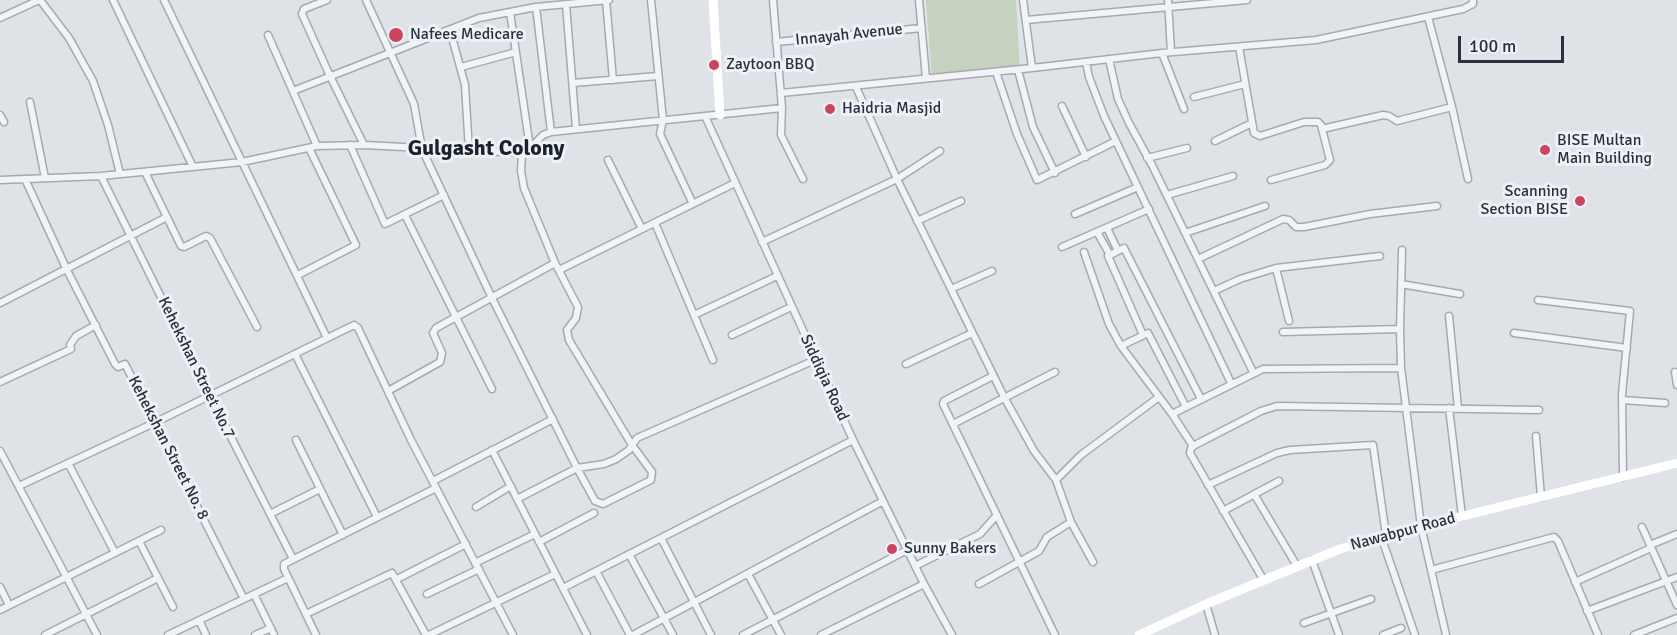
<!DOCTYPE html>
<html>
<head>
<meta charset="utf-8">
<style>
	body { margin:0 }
	#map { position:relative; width:1677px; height:635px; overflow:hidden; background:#dfe3e8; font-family:Signika,sans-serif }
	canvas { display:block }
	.scale { position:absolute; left:1458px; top:36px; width:106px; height:27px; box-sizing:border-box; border:3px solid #28313f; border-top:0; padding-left:8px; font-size:18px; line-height:21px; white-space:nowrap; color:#28313f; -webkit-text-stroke:4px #eef2f6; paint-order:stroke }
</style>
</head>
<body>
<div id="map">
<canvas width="1677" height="635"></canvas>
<div class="scale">100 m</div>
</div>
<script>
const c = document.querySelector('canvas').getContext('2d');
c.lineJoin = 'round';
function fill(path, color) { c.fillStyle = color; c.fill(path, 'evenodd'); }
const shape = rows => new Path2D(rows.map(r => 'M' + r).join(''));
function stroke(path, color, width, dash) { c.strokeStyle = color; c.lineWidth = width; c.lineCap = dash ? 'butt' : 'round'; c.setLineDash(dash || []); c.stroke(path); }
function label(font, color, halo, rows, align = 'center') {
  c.font = font + ' Signika,sans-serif'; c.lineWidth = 6; c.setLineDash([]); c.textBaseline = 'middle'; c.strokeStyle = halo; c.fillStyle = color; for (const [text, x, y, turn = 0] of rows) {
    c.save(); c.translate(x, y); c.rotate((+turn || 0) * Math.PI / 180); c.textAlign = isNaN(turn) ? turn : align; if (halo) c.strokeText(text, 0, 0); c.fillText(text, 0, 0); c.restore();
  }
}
const green = shape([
	[926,0,1016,0,1020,72,932,81]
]);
const street = shape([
	[40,0,69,38,93,81,108,125,120,174],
	[113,0,193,167],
	[164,0,327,338],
	[327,0,304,9,302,14,330,76,364,145],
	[366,0,414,104,422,149,491,296,577,468,595,501,603,504,651,480,652,472,632,445,569,340,567,330,576,318,578,307,555,263,524,188,521,171,522,153],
	[606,0,613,80],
	[651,0,663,120,660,134,693,204],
	[773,0,782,108,781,135,803,179],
	[919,0,926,78],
	[1023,0,1032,68],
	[1168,0,1171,52],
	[566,4,576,129],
	[536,7,551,132],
	[510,12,530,148],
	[1428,17,1452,107,1468,179],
	[0,18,39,0],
	[1026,20,1247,0],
	[450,30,465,85,469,151],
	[268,35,317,146],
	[776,42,922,28],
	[1239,47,1254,133,1260,136,1304,122,1318,122,1321,125,1330,160,1325,165,1271,180],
	[1162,53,1184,109],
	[1109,59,1118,99,1129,123,1152,165,1253,372],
	[1086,62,1089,77,1104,116,1231,383],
	[461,67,516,52],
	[1018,70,1033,127,1055,173],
	[996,72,1017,134,1037,180,1116,141],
	[573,83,658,76],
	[856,87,897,179,1004,397,1034,451,1056,480,1071,522,1093,562],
	[293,91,479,18,536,7,609,0],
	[781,93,1032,68,1162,53,1316,40,1463,9,1473,4,1473,0],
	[1194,97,1245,84],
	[30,102,45,178],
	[1062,106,1086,157],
	[0,115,4,122],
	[705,116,853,440,924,584,952,635],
	[1322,129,1383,115,1389,116,1397,121,1452,107],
	[1215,141,1252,123],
	[350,145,385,224,444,195],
	[1147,158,1187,148],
	[608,160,642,229],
	[145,172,181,246,184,247,206,236,210,238,257,327],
	[101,176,210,396,293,559],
	[25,179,67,270,115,364,118,367,125,364,244,599],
	[0,180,101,176,242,162,317,146,364,145,522,153,528,150,543,135,551,132,782,108],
	[1167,195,1233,176],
	[1075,214,1138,187],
	[405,215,492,389],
	[917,221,961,201],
	[655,223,713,360],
	[1107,228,1118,251],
	[1097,232,1110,255],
	[1185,233,1265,206],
	[762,242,897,179,940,151],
	[1062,247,1149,209],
	[1402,250,1400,329,1401,368,1421,526,1446,635],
	[1084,252,1109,324,1121,346,1172,414,1193,446],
	[1198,259,1283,219,1289,220,1296,227,1304,227,1370,214,1437,206],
	[1276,268,1289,321],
	[559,270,735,183],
	[298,275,356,245,309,148],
	[1401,284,1460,294],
	[951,289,992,271],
	[1214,291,1240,279,1276,268,1380,256],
	[1538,300,1630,311,1622,394,1623,477],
	[0,303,167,217],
	[694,315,777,276],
	[1449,316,1458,408],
	[1283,332,1400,329],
	[1514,333,1627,348],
	[732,335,791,307],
	[1143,335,1108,256,1124,248,1201,399],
	[1121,346,1148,333,1186,407],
	[295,354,377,517],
	[906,364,972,333],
	[1675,372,1677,385],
	[993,376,944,401,943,404,1055,635],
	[0,382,71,349,70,345,76,336,96,325],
	[388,391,440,362,442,353,433,333,436,328,555,263],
	[1622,400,1665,403],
	[1449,408,1462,516],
	[1172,414,1263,369,1401,368],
	[953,424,1055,372],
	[1536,436,1541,497],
	[296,440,343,535],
	[492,450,587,635],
	[0,451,97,635],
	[68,463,115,553],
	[1056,480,1081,455,1159,397],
	[433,481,553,419],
	[1208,485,1277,453,1290,450,1373,445,1386,535],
	[19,486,154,423,354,325,358,328,411,440,513,635],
	[1254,494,1297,566],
	[517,499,577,468,604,464,616,459,629,450,637,438,815,360],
	[476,507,511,486],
	[1223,511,1279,481],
	[270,514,320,489],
	[1642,527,1677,605],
	[1381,536,1415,635],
	[661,538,711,635],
	[139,541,173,607],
	[539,542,594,513],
	[1650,545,1677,534],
	[629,554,673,635],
	[1312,560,1339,635],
	[475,563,535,534],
	[915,566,980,534,997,515],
	[1431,570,1554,537,1558,541,1598,635],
	[596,571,630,635],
	[748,574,781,635],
	[397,579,466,544],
	[1263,579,1190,453,1191,448,1195,445,1261,411,1277,406,1539,410],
	[1575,582,1651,548],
	[979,584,1039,551,1047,537,1071,522],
	[0,587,9,605],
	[563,588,853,440],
	[254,594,274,635],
	[427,594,479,569],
	[1206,604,1215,635],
	[0,610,161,530],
	[1587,611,1677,577],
	[306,614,392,573,426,635],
	[199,620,206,635],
	[1304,623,1371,599],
	[45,635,158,578],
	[168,635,288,578],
	[255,635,271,628],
	[316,635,284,569,284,564,436,488],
	[429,635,555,574],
	[633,635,883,501],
	[743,635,907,550],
	[821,635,924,584],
	[1383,635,1401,628],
	[1634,635,1677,618]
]);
const secondary = shape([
	[713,0,720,115],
	[1139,635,1206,604,1340,549,1386,535,1677,463]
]);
const markers = [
	[396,35,8,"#cc455e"],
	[714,65,6,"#cc455e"],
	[830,109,6,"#cc455e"],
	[1545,150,6,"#cc455e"],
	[1580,201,6,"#cc455e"],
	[892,549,6,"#cc455e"]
];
const poiNames = [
	["Nafees Medicare",410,35],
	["Zaytoon BBQ",726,65],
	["Haidria Masjid",842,109],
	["BISE Multan",1557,141],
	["Main Building",1557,159],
	["Scanning",1568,192,"right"],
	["Section BISE",1568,210,"right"],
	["Sunny Bakers",904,549]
];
const streetNames = [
	["Innayah Avenue",849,35,-6],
	["Kehekshan Street No.7",196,368,64],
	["Siddiqia Road",824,378,65],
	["Kehekshan Street No. 8",168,448,63],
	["Nawabpur Road",1403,532,-15]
];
const districtNames = [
	["Gulgasht Colony",486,149]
];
fill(green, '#c5d2c0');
stroke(street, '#a4aab2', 9);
stroke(street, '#f1f3f6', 6);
stroke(secondary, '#fff', 9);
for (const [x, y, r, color] of markers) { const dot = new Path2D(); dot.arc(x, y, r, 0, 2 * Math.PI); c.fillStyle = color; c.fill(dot); stroke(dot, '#eef2f6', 2); }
label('16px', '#28313f', '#eef2f6', poiNames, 'left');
label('16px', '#28313f', '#eef2f6', streetNames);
label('bold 22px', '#1a222f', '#eef2f6', districtNames);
</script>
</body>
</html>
